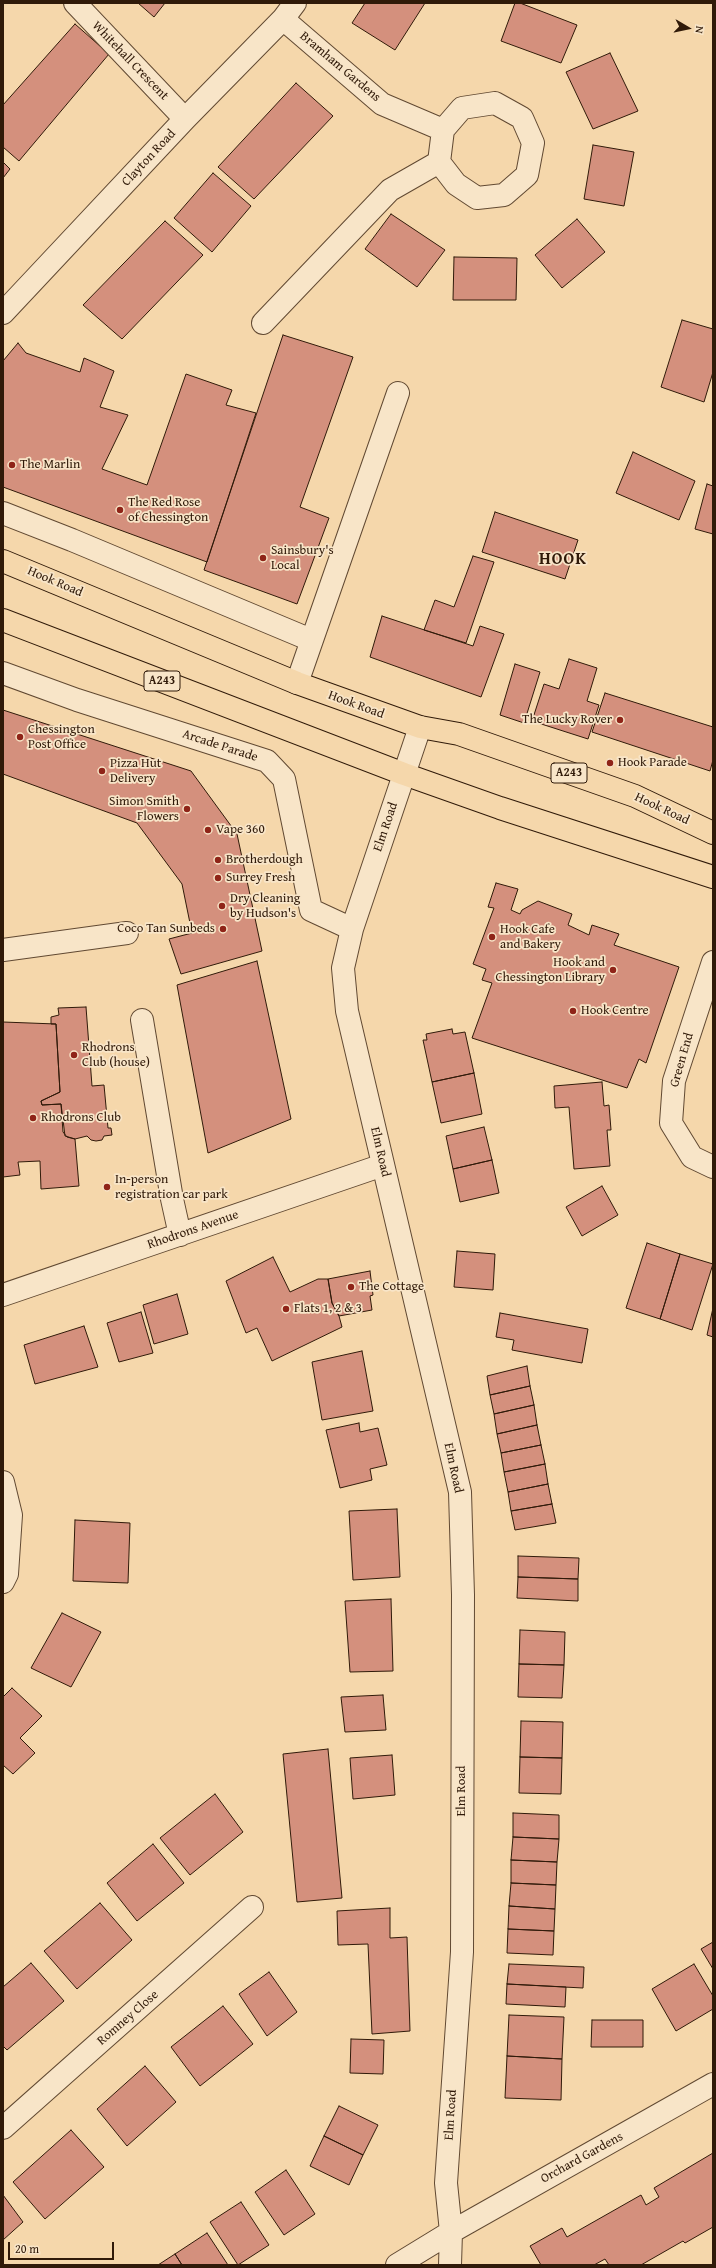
<!DOCTYPE html>
<html>
<head>
<meta charset="utf-8">
<style>
	body { margin:0 }
	#map { position:relative; width:716px; height:2268px; overflow:hidden; background:#f5d7ab; font-family:"Gentium Book Plus",serif }
	canvas { display:block }
	.frame { position:absolute; inset:0; border:4px solid #301a09; pointer-events:none }
	.north { position:absolute; left:668px; top:8px; width:40px; height:40px; -webkit-text-stroke:3px #f8e5c8; paint-order:stroke; rotate:99deg; font-size:11px; font-weight:700; line-height:16px; text-align:center; color:#301a09 }
	.north::after { content:''; display:block; margin:auto; width:14px; height:18px; background:#301a09; clip-path:polygon(50% 0,100% 100%,50% 72%,0 100%) }
	.scale { position:absolute; left:8px; top:2242px; width:106px; height:18px; box-sizing:border-box; border:2px solid #301a09; border-top:0; padding-left:5px; font-size:12px; line-height:14px; white-space:nowrap; color:#301a09; -webkit-text-stroke:3px #f8e5c8; paint-order:stroke }
</style>
</head>
<body>
<div id="map">
<canvas width="716" height="2268"></canvas>
<div class="frame"></div>
<div class="north">N</div>
<div class="scale">20 m</div>
</div>
<script>
const c = document.querySelector('canvas').getContext('2d');
c.lineJoin = 'round';
function fill(path, color) { c.fillStyle = color; c.fill(path, 'evenodd'); }
const shape = rows => new Path2D(rows.map(r => 'M' + r).join(''));
function stroke(path, color, width, dash) { c.strokeStyle = color; c.lineWidth = width; c.lineCap = dash ? 'butt' : 'round'; c.setLineDash(dash || []); c.stroke(path); }
function label(font, color, halo, rows, align = 'center') {
  c.font = font + ' "Gentium Book Plus",serif'; c.lineWidth = 3.5; c.setLineDash([]); c.textBaseline = 'middle'; c.strokeStyle = halo; c.fillStyle = color; for (const [text, x, y, turn = 0] of rows) {
    c.save(); c.translate(x, y); c.rotate((+turn || 0) * Math.PI / 180); c.textAlign = isNaN(turn) ? turn : align; if (halo) c.strokeText(text, 0, 0); c.fillText(text, 0, 0); c.restore();
  }
}
const building = shape([
	[138,3,165,3,154,17,138,3],
	[365,3,425,3,395,50,352,23,365,3],
	[515,3,520,3,577,25,561,63,501,41,515,3],
	[75,24,109,54,19,161,3,147,3,105,75,24],
	[610,53,638,111,593,129,566,72,610,53],
	[296,83,333,116,254,199,218,167,296,83],
	[593,145,634,152,624,206,584,199,593,145],
	[3,162,10,169,3,178,3,162],
	[213,173,251,206,212,252,174,218,213,173],
	[391,214,445,250,417,287,365,249,391,214],
	[577,219,605,252,562,288,535,255,577,219],
	[165,221,203,255,122,339,83,305,165,221],
	[454,257,517,258,516,300,453,300,454,257],
	[682,320,713,329,713,372,704,402,661,387,682,320],
	[283,335,353,357,300,507,329,518,297,604,204,570,283,335],
	[18,343,26,353,80,372,84,358,114,371,100,407,128,415,102,469,147,485,186,374,232,390,226,405,256,413,207,562,3,487,3,361,18,343],
	[633,452,695,481,679,520,616,493,633,452],
	[707,484,713,486,713,534,695,529,707,484],
	[495,512,578,540,565,579,482,552,495,512],
	[473,556,494,562,466,643,424,630,435,600,454,607,473,556],
	[382,616,473,646,480,626,504,634,481,697,370,657,382,616],
	[569,659,597,668,587,701,599,705,588,739,532,721,544,684,559,689,569,659],
	[515,664,540,672,524,723,500,715,515,664],
	[605,693,713,727,713,760,710,771,592,732,605,693],
	[3,710,191,771,237,834,262,951,181,974,169,939,192,933,182,884,137,823,3,774,3,710],
	[496,883,518,889,511,910,520,914,522,910,538,901,572,914,568,925,589,935,592,925,619,934,614,945,679,967,646,1063,639,1059,627,1088,472,1038,492,983,482,980,486,969,473,964,494,908,488,907,496,883],
	[257,961,291,1119,208,1153,177,985,257,961],
	[86,1007,92,1086,104,1085,108,1128,111,1128,112,1135,104,1136,102,1140,96,1141,91,1140,87,1136,75,1139,67,1137,63,1132,61,1104,42,1105,41,1101,60,1092,56,1024,51,1024,51,1017,59,1015,58,1008,86,1007],
	[3,1022,56,1024,60,1092,41,1101,42,1105,61,1104,65,1136,75,1139,79,1186,41,1189,40,1161,18,1162,20,1175,3,1177,3,1022],
	[452,1029,453,1034,465,1032,474,1073,432,1082,423,1040,427,1040,426,1034,452,1029],
	[474,1073,482,1114,441,1123,432,1082,474,1073],
	[602,1082,604,1106,609,1105,611,1130,607,1130,610,1166,574,1169,569,1107,555,1108,554,1086,602,1082],
	[484,1127,492,1160,453,1169,446,1136,484,1127],
	[492,1160,499,1193,460,1202,453,1169,492,1160],
	[602,1186,618,1215,582,1236,566,1207,602,1186],
	[647,1243,680,1254,660,1319,626,1308,647,1243],
	[457,1251,495,1254,493,1290,454,1287,457,1251],
	[680,1254,713,1264,692,1330,660,1319,680,1254],
	[273,1257,290,1292,318,1279,328,1279,332,1303,339,1316,342,1327,272,1361,257,1328,246,1333,226,1281,273,1257],
	[370,1271,373,1295,370,1296,372,1310,339,1316,332,1303,328,1279,370,1271],
	[177,1294,188,1334,154,1344,143,1305,177,1294],
	[713,1308,713,1337,707,1335,713,1308],
	[141,1312,153,1353,119,1362,107,1323,141,1312],
	[500,1313,588,1329,582,1363,512,1350,514,1340,496,1337,500,1313],
	[84,1326,98,1367,35,1384,24,1345,84,1326],
	[362,1351,373,1411,322,1420,312,1362,362,1351],
	[527,1366,530,1386,490,1395,487,1376,527,1366],
	[530,1386,534,1405,494,1414,490,1395,530,1386],
	[534,1405,537,1425,497,1434,494,1414,534,1405],
	[359,1423,360,1432,378,1428,387,1465,370,1469,372,1480,340,1488,326,1430,359,1423],
	[537,1425,541,1445,501,1453,497,1434,537,1425],
	[541,1445,545,1464,504,1472,501,1453,541,1445],
	[545,1464,548,1484,508,1492,504,1472,545,1464],
	[548,1484,552,1504,511,1511,508,1492,548,1484],
	[552,1504,556,1523,515,1530,511,1511,552,1504],
	[397,1509,400,1577,353,1580,349,1511,397,1509],
	[75,1520,130,1523,128,1583,73,1581,75,1520],
	[518,1556,579,1558,578,1579,518,1577,518,1556],
	[518,1577,578,1579,578,1601,517,1598,518,1577],
	[391,1599,393,1671,350,1672,345,1601,391,1599],
	[62,1613,101,1632,71,1687,31,1668,62,1613],
	[520,1630,565,1632,564,1665,519,1664,520,1630],
	[519,1664,564,1665,562,1698,518,1697,519,1664],
	[12,1688,42,1716,20,1738,35,1753,13,1774,3,1765,3,1697,12,1688],
	[383,1695,386,1730,345,1732,341,1697,383,1695],
	[521,1721,563,1722,562,1758,520,1757,521,1721],
	[328,1749,342,1898,297,1902,283,1754,328,1749],
	[392,1755,395,1795,353,1799,350,1758,392,1755],
	[520,1757,562,1758,561,1794,519,1793,520,1757],
	[215,1794,243,1832,190,1875,160,1838,215,1794],
	[513,1813,559,1815,559,1839,513,1837,513,1813],
	[513,1837,559,1839,557,1862,511,1860,513,1837],
	[153,1844,184,1883,137,1921,107,1883,153,1844],
	[511,1860,557,1862,556,1885,511,1883,511,1860],
	[511,1883,556,1885,555,1909,509,1906,511,1883],
	[100,1903,132,1940,77,1989,44,1951,100,1903],
	[509,1906,555,1909,554,1931,508,1929,509,1906],
	[390,1908,390,1938,407,1937,410,2031,372,2034,368,1944,338,1945,337,1911,390,1908],
	[508,1929,554,1931,553,1955,507,1953,508,1929],
	[713,1942,713,1969,701,1949,713,1942],
	[31,1963,64,2001,7,2050,3,2046,3,1987,31,1963],
	[509,1964,584,1967,583,1988,507,1984,509,1964],
	[694,1964,713,1996,713,2009,676,2031,652,1989,694,1964],
	[269,1972,297,2012,267,2036,239,1994,269,1972],
	[507,1984,566,1987,565,2007,506,2004,507,1984],
	[223,2006,253,2044,200,2086,171,2047,223,2006],
	[509,2015,564,2017,562,2059,507,2056,509,2015],
	[592,2020,643,2020,643,2047,591,2047,592,2020],
	[351,2039,384,2040,383,2074,350,2073,351,2039],
	[507,2056,562,2059,561,2100,505,2098,507,2056],
	[145,2066,176,2102,127,2146,97,2109,145,2066],
	[339,2106,378,2125,363,2155,324,2136,339,2106],
	[71,2130,104,2167,45,2219,13,2182,71,2130],
	[324,2136,363,2155,349,2185,310,2166,324,2136],
	[713,2153,713,2227,685,2243,683,2241,641,2265,609,2265,605,2259,594,2265,541,2265,530,2246,562,2228,567,2237,641,2195,646,2205,659,2197,654,2188,713,2153],
	[286,2170,315,2214,284,2235,255,2192,286,2170],
	[3,2195,23,2222,3,2240,3,2195],
	[241,2202,269,2245,238,2265,210,2222,241,2202],
	[207,2233,228,2265,182,2265,175,2254,207,2233],
	[175,2254,182,2265,158,2265,175,2254]
]);
const minor = shape([
	[75,3,185,119],
	[283,19,382,104,443,130,462,108,495,103,522,118,533,143,527,175,504,195,477,198,456,184,439,162,443,130],
	[3,313,185,119,283,19,295,3],
	[263,323,390,190,439,162],
	[3,513,72,540,311,640],
	[3,673,77,700,267,761,284,779,311,910,352,929],
	[297,683,398,393],
	[420,727,352,929,343,968,347,1011,460,1492,463,1595,462,1952,446,2183,451,2232,450,2265],
	[3,950,127,933],
	[713,962,674,1081,671,1123,692,1157,713,1167],
	[142,1020,172,1199,180,1235],
	[3,1295,383,1165],
	[3,1482,11,1515,7,1574,3,1582],
	[3,2128,252,1907],
	[397,2265,451,2232,713,2084]
]);
const highway = shape([
	[3,561,297,683,420,727,459,734,635,796,713,833],
	[3,620,404,774,500,808,713,877]
]);
const markers = [
	[12,465,4,"#8f2418"],
	[120,510,4,"#8f2418"],
	[263,558,4,"#8f2418"],
	[620,720,4,"#8f2418"],
	[20,737,4,"#8f2418"],
	[610,763,4,"#8f2418"],
	[102,771,4,"#8f2418"],
	[187,809,4,"#8f2418"],
	[208,830,4,"#8f2418"],
	[218,860,4,"#8f2418"],
	[218,878,4,"#8f2418"],
	[222,906,4,"#8f2418"],
	[223,929,4,"#8f2418"],
	[492,937,4,"#8f2418"],
	[613,970,4,"#8f2418"],
	[573,1011,4,"#8f2418"],
	[74,1055,4,"#8f2418"],
	[33,1118,4,"#8f2418"],
	[107,1187,4,"#8f2418"],
	[351,1287,4,"#8f2418"],
	[286,1309,4,"#8f2418"]
];
const shields = [
	[162,681,36],
	[569,773,36]
];
const shieldNames = [
	["A243",162,681],
	["A243",569,773]
];
const streetNames = [
	["Whitehall Crescent",130,61,46],
	["Bramham Gardens",340,67,40],
	["Clayton Road",149,158,-47],
	["Hook Road",55,582,23],
	["Hook Road",356,705,20],
	["Arcade Parade",220,746,18],
	["Hook Road",662,809,25],
	["Elm Road",386,827,-71],
	["Green End",682,1060,-74],
	["Elm Road",380,1152,77],
	["Rhodrons Avenue",193,1230,-19],
	["Elm Road",453,1468,78],
	["Elm Road",462,1791,-90],
	["Romney Close",128,2018,-41],
	["Elm Road",451,2115,-86],
	["Orchard Gardens",582,2158,-29]
];
const poiNames = [
	["The Marlin",20,465],
	["The Red Rose",128,503],
	["of Chessington",128,518],
	["Sainsbury's",271,551],
	["Local",271,566],
	["The Lucky Rover",612,720,"right"],
	["Chessington",28,730],
	["Post Office",28,745],
	["Hook Parade",618,763],
	["Pizza Hut",110,764],
	["Delivery",110,779],
	["Simon Smith",179,802,"right"],
	["Flowers",179,817,"right"],
	["Vape 360",216,830],
	["Brotherdough",226,860],
	["Surrey Fresh",226,878],
	["Dry Cleaning",230,899],
	["by Hudson's",230,914],
	["Coco Tan Sunbeds",215,929,"right"],
	["Hook Cafe",500,930],
	["and Bakery",500,945],
	["Hook and",605,963,"right"],
	["Chessington Library",605,978,"right"],
	["Hook Centre",581,1011],
	["Rhodrons",82,1048],
	["Club (house)",82,1063],
	["Rhodrons Club",41,1118],
	["In-person",115,1180],
	["registration car park",115,1195],
	["The Cottage",359,1287],
	["Flats 1, 2 & 3",294,1309]
];
const districtNames = [
	["HOOK",563,560]
];
fill(building, '#d4907d');
stroke(building, '#301a09', 1);
stroke(minor, '#614932', 24);
stroke(highway, '#301a09', 24);
stroke(minor, '#f8e5c8', 22);
stroke(highway, '#f5d7ab', 22);
for (const [x, y, r, color] of markers) { const dot = new Path2D(); dot.arc(x, y, r, 0, 2 * Math.PI); c.fillStyle = color; c.fill(dot); stroke(dot, '#f8e5c8', 1.5); }
for (const [x, y, w] of shields) { const box = new Path2D(); box.roundRect(x - w / 2, y - 10, w, 20, 3); c.fillStyle = '#f8e5c8'; c.fill(box); stroke(box, '#301a09', 1); }
label('bold 12px', '#301a09', null, shieldNames);
label('13px', '#301a09', '#f8e5c8', streetNames);
label('13px', '#301a09', '#f8e5c8', poiNames, 'left');
c.letterSpacing = '1px';
label('bold 17px', '#301a09', '#f8e5c8', districtNames);
c.letterSpacing = '0px';
</script>
</body>
</html>
